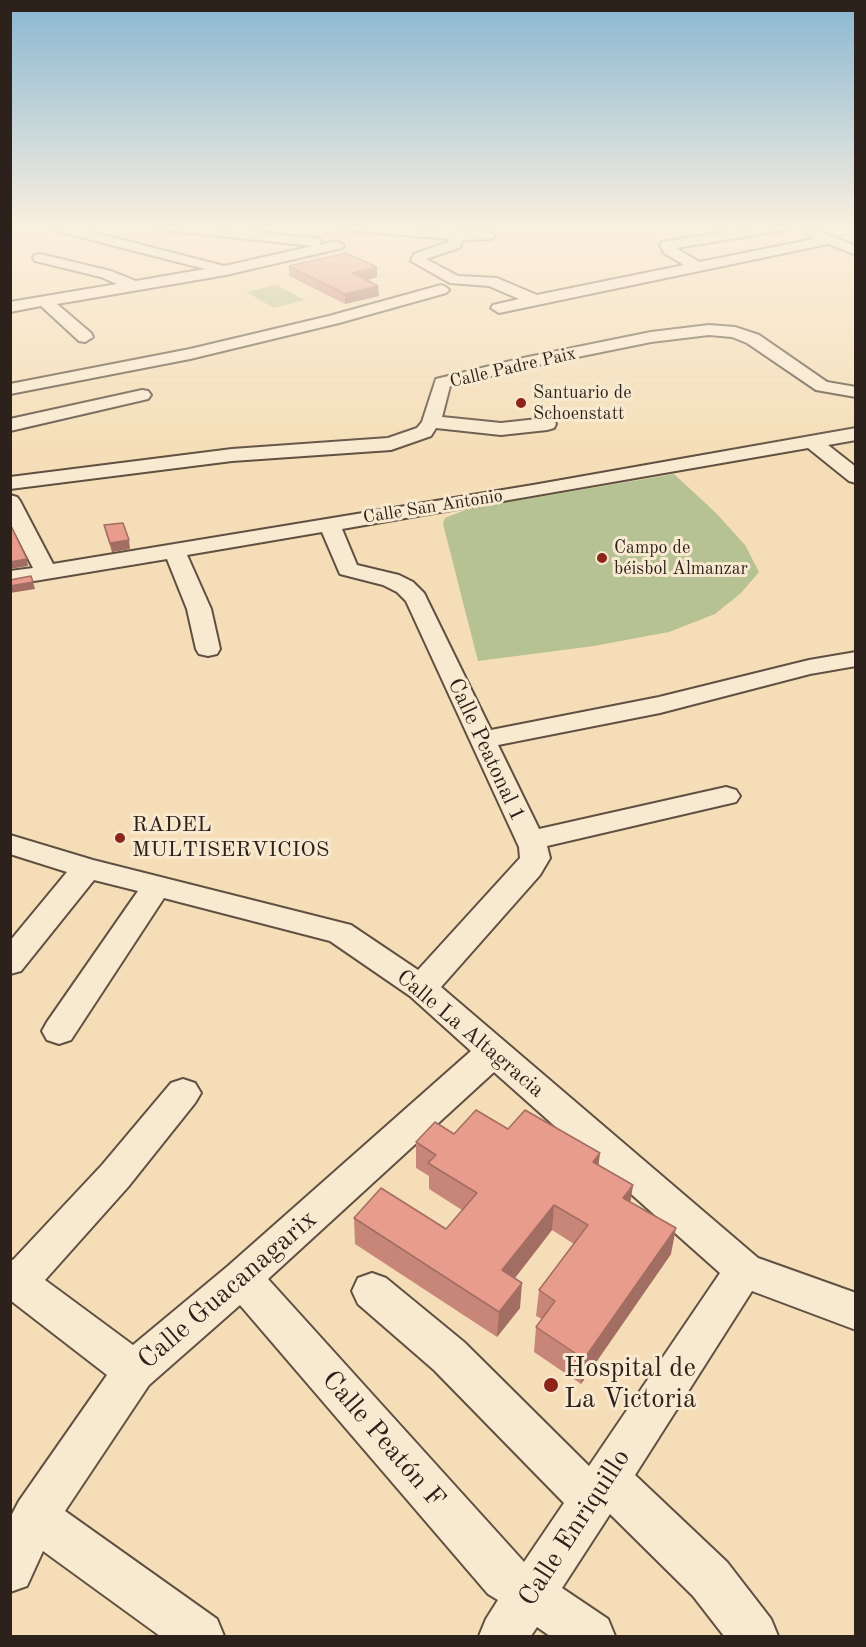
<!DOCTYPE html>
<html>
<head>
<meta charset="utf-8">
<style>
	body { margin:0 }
	#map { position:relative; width:866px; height:1647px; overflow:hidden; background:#f5deb7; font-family:"Old Standard TT",serif }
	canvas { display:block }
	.frame { position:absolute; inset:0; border:12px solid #2d211b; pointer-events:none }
</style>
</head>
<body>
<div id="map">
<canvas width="866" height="1647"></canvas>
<div class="frame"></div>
</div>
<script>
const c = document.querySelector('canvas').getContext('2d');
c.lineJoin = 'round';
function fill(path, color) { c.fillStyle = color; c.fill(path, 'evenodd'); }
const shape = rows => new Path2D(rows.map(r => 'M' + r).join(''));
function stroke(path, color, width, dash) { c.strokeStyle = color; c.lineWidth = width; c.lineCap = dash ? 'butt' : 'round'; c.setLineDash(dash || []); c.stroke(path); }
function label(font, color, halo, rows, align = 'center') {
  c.font = font + ' "Old Standard TT",serif'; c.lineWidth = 6; c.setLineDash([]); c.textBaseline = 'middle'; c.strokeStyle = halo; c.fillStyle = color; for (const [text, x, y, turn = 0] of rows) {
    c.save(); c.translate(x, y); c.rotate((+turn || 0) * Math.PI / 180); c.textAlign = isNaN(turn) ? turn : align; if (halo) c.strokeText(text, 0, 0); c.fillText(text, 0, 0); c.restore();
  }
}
const green = shape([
	[276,285,305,300,274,308,246,292],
	[674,474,717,514,745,545,759,572,741,593,715,614,669,632,594,646,478,661,443,524,445,518,468,509]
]);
const minor = shape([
	[47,226,69,226,224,266,313,246,161,230,154,226,198,226,314,238,319,239,321,242,319,245,337,241,344,245,342,248,226,275,57,304,91,333,93,337,85,342,79,341,41,306,10,312,10,302,117,284,101,277,35,261,33,258,35,255,40,254,111,271,136,281,205,269,49,229,47,226],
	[336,226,387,226,492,233,494,236,492,239,463,240,459,248,426,259,458,276,497,278,537,295,684,265,664,253,660,245,662,242,762,226,793,226,786,230,676,248,699,262,814,239,804,232,811,228,856,246,856,255,828,244,499,313,491,308,493,305,519,299,489,286,450,283,411,261,414,254,448,242,449,239,343,230,336,226],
	[441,285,446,287,449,290,446,293,339,323,190,359,10,394,10,384,190,349,329,316,441,285],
	[709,325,735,327,759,335,827,382,856,387,856,397,816,390,747,343,732,337,709,335,651,342,523,368,450,386,442,417,501,423,547,418,554,420,556,424,554,428,547,430,501,435,436,428,431,436,391,450,232,461,10,489,10,477,232,449,388,438,417,428,422,422,436,379,523,358,651,332,709,325],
	[142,390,148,391,151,395,148,399,10,431,10,419,142,390],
	[856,428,856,440,828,445,856,467,856,483,849,481,808,448,342,529,357,565,399,575,413,582,424,593,491,730,659,697,809,660,856,652,856,666,810,674,660,713,498,745,539,829,726,787,736,790,740,796,736,802,547,846,550,858,540,875,441,987,758,1258,856,1293,856,1330,752,1291,635,1475,727,1562,771,1619,778,1636,724,1636,693,1596,610,1514,562,1588,608,1619,615,1636,550,1636,537,1627,531,1636,479,1636,486,1619,498,1600,488,1594,240,1305,149,1385,65,1511,217,1619,224,1636,160,1636,43,1551,27,1586,10,1592,10,1518,19,1501,107,1375,10,1300,10,1259,13,1260,102,1165,171,1083,183,1079,195,1083,201,1093,195,1103,128,1187,45,1280,133,1345,228,1266,471,1051,410,996,330,941,164,898,71,1040,59,1044,47,1040,42,1031,47,1022,138,891,94,880,21,971,10,974,10,941,67,872,10,854,10,835,93,860,351,925,418,970,520,858,519,847,406,601,397,592,383,585,340,574,322,532,187,555,211,609,220,649,217,654,208,656,199,654,196,649,187,609,167,559,10,585,10,571,33,568,10,523,10,495,17,497,20,501,53,564,533,485,856,428],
	[494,1072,720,1273,589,1466,464,1342,386,1278,372,1273,358,1278,352,1291,358,1304,434,1370,564,1503,524,1562,268,1279,494,1072]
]);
const wall = shape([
	[289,266,377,267,377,277,367,280,378,286,379,296,345,304,289,276],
	[104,525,130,549,112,552,106,534],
	[508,1129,599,1166,633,1185,630,1202,671,1254,581,1384,534,1352,536,1327,542,1319,536,1316,539,1290,574,1244,552,1230,515,1278,520,1308,497,1337,355,1244,354,1218,446,1229,462,1210,429,1189,429,1176,416,1168,416,1142,454,1134]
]);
const shadedWall = shape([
	[377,267,377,277,353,283,353,273],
	[378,286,379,296,345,304,345,294],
	[129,540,130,549,112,552,110,543],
	[27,559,28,566,10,569,10,562],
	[33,582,35,589,10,593,10,586],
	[600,1153,597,1178,593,1162],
	[633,1185,629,1211,623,1198],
	[554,1205,552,1230,501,1296,502,1270],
	[676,1228,671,1254,581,1384,584,1359],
	[522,1283,520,1308,497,1337,499,1312]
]);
const building = shape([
	[346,253,377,267,353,273,378,286,345,294,289,266,346,253],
	[123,523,129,540,110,543,104,525,123,523],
	[10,526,11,526,27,559,10,562,10,526],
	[31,576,33,582,10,586,10,580,31,576],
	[476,1110,508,1129,525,1110,600,1153,593,1162,633,1185,623,1198,676,1228,584,1359,536,1327,555,1301,539,1290,588,1225,554,1205,502,1270,522,1283,499,1312,354,1218,381,1188,446,1229,477,1193,428,1163,436,1155,416,1142,435,1122,454,1134,476,1110]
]);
const markers = [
	[521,403,6,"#8f2418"],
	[602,558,6,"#8f2418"],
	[120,838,6,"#8f2418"],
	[551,1385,8,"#8f2418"]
];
const farStreetnames = [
	["Calle Padre Paix",513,368,-13],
	["Calle San Antonio",433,507,-9]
];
const farPoinames = [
	["Santuario de",533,393],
	["Schoenstatt",533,414],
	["Campo de",614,548],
	["béisbol Almanzar",614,569]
];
const streetNames = [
	["Calle Peatonal 1",486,750,65],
	["Calle La Altagracia",470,1034,40]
];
const poiNames = [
	["RADEL",132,825],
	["MULTISERVICIOS",132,850]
];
const nearStreetnames = [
	["Calle Guacanagarix",228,1290,-41],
	["Calle Peatón F",383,1440,49],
	["Calle Enriquillo",575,1528,-57]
];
const nearPoinames = [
	["Hospital de",564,1369],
	["La Victoria",564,1400]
];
fill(green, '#b6c293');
stroke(minor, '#5f5042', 4);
fill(minor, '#f8ead0');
fill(wall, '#c78678');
fill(shadedWall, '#a26d62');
fill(building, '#e79c8c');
stroke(building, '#a26d62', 1.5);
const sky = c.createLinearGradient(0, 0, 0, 456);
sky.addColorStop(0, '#89b7d2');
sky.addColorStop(0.5, '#faf0df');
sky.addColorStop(1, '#faf0df00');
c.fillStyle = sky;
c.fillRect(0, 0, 866, 456);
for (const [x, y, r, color] of markers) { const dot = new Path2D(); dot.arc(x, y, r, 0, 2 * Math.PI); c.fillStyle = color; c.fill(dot); stroke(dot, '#f8ead0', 2); }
label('18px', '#2d211b', '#f8ead0', farStreetnames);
label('18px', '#2d211b', '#f8ead0', farPoinames, 'left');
label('22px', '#2d211b', '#f8ead0', streetNames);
label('22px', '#2d211b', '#f8ead0', poiNames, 'left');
label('27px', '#2d211b', '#f8ead0', nearStreetnames);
label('27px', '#2d211b', '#f8ead0', nearPoinames, 'left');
</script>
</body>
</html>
